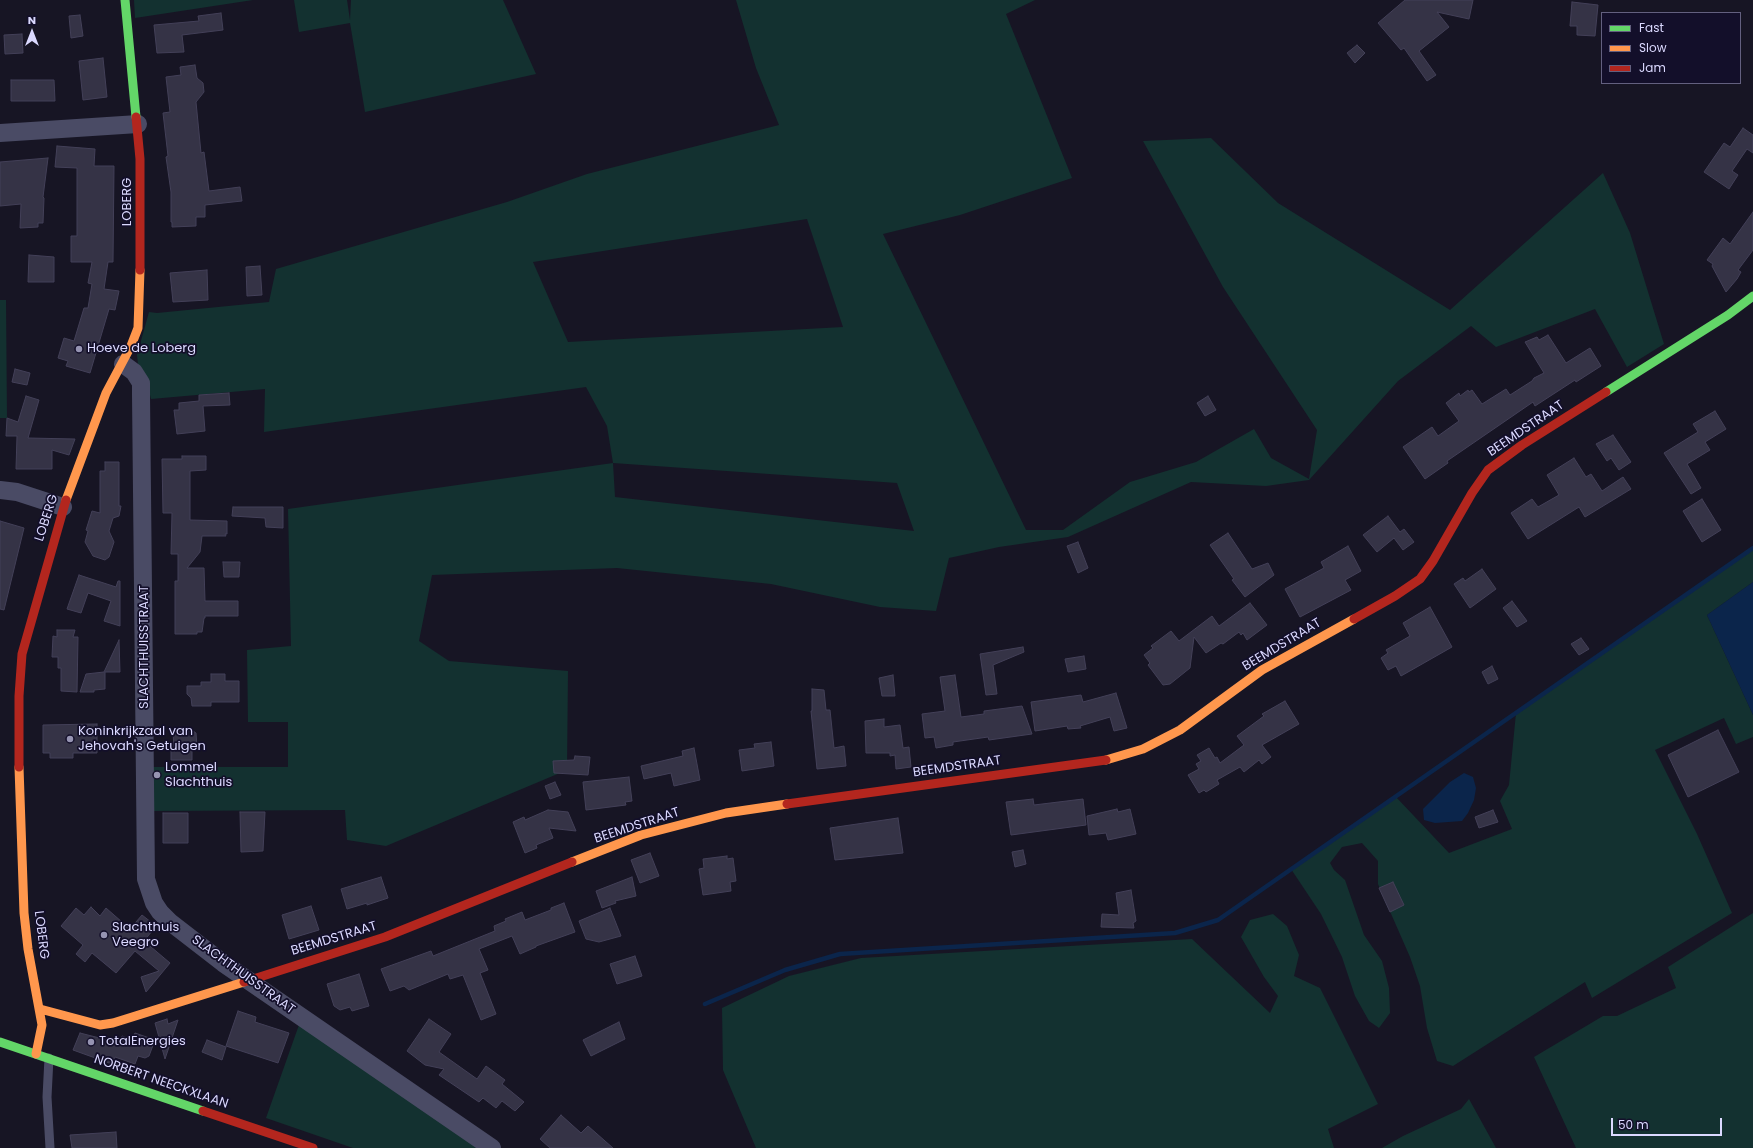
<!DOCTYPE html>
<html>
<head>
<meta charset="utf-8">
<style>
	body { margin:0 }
	#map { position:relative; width:1753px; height:1148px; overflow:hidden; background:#171524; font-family:Poppins,sans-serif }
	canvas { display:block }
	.legend { position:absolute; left:1601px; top:12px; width:140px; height:72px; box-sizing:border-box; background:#130f2a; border:1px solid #63607f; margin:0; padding:5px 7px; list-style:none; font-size:12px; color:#dbd9ff }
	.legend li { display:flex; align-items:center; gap:8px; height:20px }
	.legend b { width:20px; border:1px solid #63607f }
	.north { position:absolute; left:12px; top:12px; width:40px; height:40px; -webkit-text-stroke:3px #130f2a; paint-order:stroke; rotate:0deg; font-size:11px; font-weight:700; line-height:16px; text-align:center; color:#dbd9ff }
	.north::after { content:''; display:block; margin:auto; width:14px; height:18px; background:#dbd9ff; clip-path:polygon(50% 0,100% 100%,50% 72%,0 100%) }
	.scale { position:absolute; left:1611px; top:1118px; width:111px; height:18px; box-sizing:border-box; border:2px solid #dbd9ff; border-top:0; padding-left:5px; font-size:12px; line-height:14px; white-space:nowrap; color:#dbd9ff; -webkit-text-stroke:3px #130f2a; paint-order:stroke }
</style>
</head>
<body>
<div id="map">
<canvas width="1753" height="1148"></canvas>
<ul class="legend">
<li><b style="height:5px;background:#63d668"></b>Fast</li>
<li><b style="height:5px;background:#ff974d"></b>Slow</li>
<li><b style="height:5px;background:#b3261e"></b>Jam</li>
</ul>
<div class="north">N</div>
<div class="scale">50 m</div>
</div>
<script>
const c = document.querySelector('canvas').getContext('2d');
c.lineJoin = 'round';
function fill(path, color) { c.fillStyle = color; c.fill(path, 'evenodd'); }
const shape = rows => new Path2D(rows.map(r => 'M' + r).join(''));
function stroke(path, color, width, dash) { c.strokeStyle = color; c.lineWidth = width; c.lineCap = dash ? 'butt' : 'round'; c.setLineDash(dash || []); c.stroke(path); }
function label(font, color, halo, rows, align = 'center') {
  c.font = font + ' Poppins,sans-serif'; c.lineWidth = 3.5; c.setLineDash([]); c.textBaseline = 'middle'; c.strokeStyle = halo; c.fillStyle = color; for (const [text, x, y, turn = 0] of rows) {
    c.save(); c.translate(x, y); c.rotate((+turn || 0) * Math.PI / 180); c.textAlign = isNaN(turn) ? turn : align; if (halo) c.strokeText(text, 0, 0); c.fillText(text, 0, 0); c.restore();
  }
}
const green = shape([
	[134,0,253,0,135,18],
	[294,0,347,0,350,20,351,0,503,0,536,74,365,112,350,23,299,32],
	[736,0,1035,0,1006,14,1072,178,960,215,883,234,1026,530,1063,530,1130,482,1196,462,1254,429,1271,458,1309,479,1317,430,1223,287,1143,141,1211,138,1278,203,1450,310,1603,173,1630,233,1664,344,1627,367,1595,309,1496,347,1471,326,1398,381,1309,480,1266,486,1191,482,1068,537,999,547,949,558,936,611,880,607,771,584,617,568,432,575,419,641,449,661,568,671,567,770,386,846,347,840,345,810,151,811,151,767,288,767,288,722,248,722,247,650,291,646,288,509,613,463,607,426,586,387,264,432,265,389,151,399,147,384,138,364,137,355,149,312,157,313,269,302,276,269,507,202,587,174,779,125,756,68],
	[807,219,843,327,568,342,533,262],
	[613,463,897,483,914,531,615,497],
	[0,300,6,300,7,418,0,418],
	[1753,548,1753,582,1707,615,1753,715,1753,737,1736,744,1724,718,1655,750,1697,834,1732,913,1592,998,1585,982,1453,1066,1437,1061,1427,1028,1420,986,1410,957,1378,884,1378,861,1362,843,1342,847,1330,863,1334,870,1345,880,1364,935,1382,961,1389,988,1390,1013,1379,1028,1369,1021,1355,996,1342,957,1321,914,1291,869,1396,797,1449,853,1512,829,1500,801,1509,785,1516,713],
	[1753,913,1753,1148,1576,1148,1534,1057,1603,1016,1617,1016,1676,988,1668,967],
	[1273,914,1287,926,1299,955,1294,976,1320,988,1378,1104,1328,1129,1334,1148,756,1148,723,1070,722,1008,789,976,861,958,1192,939,1270,1013,1278,996,1264,977,1241,937,1250,920],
	[300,1022,481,1148,353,1148,266,1118],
	[1469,1099,1496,1148,1382,1148,1403,1136,1461,1109]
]);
const water = shape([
	[1753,582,1753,715,1707,615],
	[1464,773,1473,777,1476,788,1474,800,1468,813,1462,821,1435,823,1424,820,1423,809,1450,782]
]);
const stream = shape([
	[705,1004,785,970,840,954,1175,933,1218,920,1753,548]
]);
const building = shape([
	[1405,0,1473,0,1469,19,1437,12,1449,27,1419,51,1436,75,1427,81,1404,48,1401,50,1378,23,1405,0],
	[1572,2,1598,5,1595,36,1577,35,1577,26,1570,26,1572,2],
	[221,13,223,30,182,35,184,52,157,53,154,25,199,21,198,16,221,13],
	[80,15,83,36,71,38,69,16,80,15],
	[22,34,23,53,5,54,4,35,22,34],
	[1357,45,1365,53,1355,63,1347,53,1357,45],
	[103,58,107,97,83,100,79,61,103,58],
	[195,65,197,78,203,83,204,92,196,102,201,153,204,152,209,191,240,187,242,201,205,205,205,217,196,217,196,226,172,227,172,222,171,222,171,192,166,157,168,156,163,113,170,112,166,77,181,75,180,67,195,65],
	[11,80,54,80,55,101,11,101,11,80],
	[1743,128,1753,135,1753,153,1747,149,1732,171,1738,175,1729,189,1704,172,1724,143,1730,147,1743,128],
	[57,146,95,149,94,166,114,166,113,262,108,262,104,289,119,291,115,310,109,309,90,373,66,366,68,361,58,358,64,338,74,341,84,308,88,308,92,284,88,283,92,262,71,262,71,236,77,236,77,168,55,167,57,146],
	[48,158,43,197,44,198,43,223,38,223,38,227,20,228,21,204,0,206,0,162,48,158],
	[1753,212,1753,250,1738,270,1741,272,1737,279,1726,292,1712,266,1713,264,1707,260,1723,238,1730,244,1753,212],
	[29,255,54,257,54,282,28,282,29,255],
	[260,266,262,295,247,296,246,267,260,266],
	[207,270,208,300,173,302,170,273,207,270],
	[1548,335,1566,363,1590,348,1601,366,1576,382,1575,380,1535,406,1533,402,1447,461,1448,463,1425,479,1403,447,1432,427,1438,436,1459,421,1446,403,1459,393,1460,396,1468,390,1469,392,1472,390,1482,404,1506,389,1510,395,1532,381,1534,378,1544,373,1525,342,1537,337,1539,340,1548,335],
	[15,369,30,373,27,385,12,382,15,369],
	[229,393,230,405,203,406,205,431,177,434,174,410,179,410,179,403,199,401,199,395,229,393],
	[26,396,39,400,28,438,75,439,69,455,52,450,52,469,16,469,17,436,6,436,7,418,18,422,26,396],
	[1208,396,1216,410,1205,416,1197,403,1208,396],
	[1715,411,1726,429,1705,442,1710,450,1687,464,1701,488,1691,494,1664,453,1698,432,1693,424,1715,411],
	[1613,435,1631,462,1619,470,1611,458,1607,461,1596,444,1613,435],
	[182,456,206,456,206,470,190,471,190,520,227,521,227,534,225,534,226,536,202,536,200,552,187,568,204,568,205,601,238,601,238,616,205,616,205,618,204,618,202,632,197,632,197,634,175,634,175,581,178,581,178,554,171,554,172,513,163,513,162,459,182,459,182,456],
	[1574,458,1586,477,1591,474,1602,491,1623,477,1631,489,1585,517,1579,507,1528,539,1511,513,1532,499,1538,507,1559,495,1547,475,1574,458],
	[105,462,119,462,119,506,121,506,119,516,113,518,109,531,114,542,109,557,105,560,93,556,85,542,88,531,86,530,92,511,100,513,100,471,105,471,105,462],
	[1702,499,1721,530,1702,542,1683,511,1702,499],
	[233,507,283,507,283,528,266,527,265,518,232,516,233,507],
	[1388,516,1400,532,1404,529,1414,542,1403,550,1394,538,1377,552,1363,535,1388,516],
	[0,521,24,528,4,610,0,609,0,521],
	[1228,533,1252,569,1268,563,1274,575,1245,597,1232,580,1234,579,1210,545,1228,533],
	[1078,542,1088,568,1078,573,1067,546,1078,542],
	[1348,546,1361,571,1345,580,1351,590,1300,617,1285,589,1324,568,1321,562,1348,546],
	[223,562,240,562,239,577,224,577,223,562],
	[1482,569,1496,589,1470,608,1454,584,1463,578,1465,581,1482,569],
	[79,575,116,587,118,581,120,581,120,626,104,621,111,601,88,593,81,613,67,609,79,575],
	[1512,601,1527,621,1517,627,1503,608,1512,601],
	[1250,603,1267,625,1247,640,1243,633,1241,635,1239,632,1223,644,1221,643,1206,653,1194,637,1190,668,1170,684,1163,685,1148,665,1150,663,1144,655,1153,648,1151,646,1171,631,1179,641,1212,616,1219,626,1250,603],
	[1430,607,1452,647,1401,676,1396,666,1388,670,1381,658,1388,653,1386,650,1410,636,1403,623,1430,607],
	[57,630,75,630,73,637,78,637,77,692,61,691,61,668,58,668,58,657,52,657,53,636,57,637,57,630],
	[1581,638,1589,649,1579,655,1571,644,1581,638],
	[119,640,120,672,105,672,105,689,94,690,94,692,80,692,86,674,104,672,119,640],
	[1023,647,1024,652,993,665,997,694,986,695,980,654,1023,647],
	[1084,656,1086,669,1068,672,1065,659,1084,656],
	[1492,666,1498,679,1488,684,1482,672,1492,666],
	[211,674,225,674,225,681,239,681,239,702,211,702,211,706,192,706,191,698,187,694,187,686,201,686,201,682,211,682,211,674],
	[893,675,895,696,882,696,879,678,893,675],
	[955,675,961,717,984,714,984,711,1022,706,1032,734,989,740,988,737,953,742,953,745,936,748,934,737,925,738,922,714,945,711,940,677,955,675],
	[812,689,824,690,826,710,830,710,834,748,844,746,846,766,817,769,811,711,812,711,812,689],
	[1116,693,1127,728,1114,731,1110,717,1080,726,1081,728,1068,729,1067,726,1035,731,1031,702,1081,695,1083,702,1116,693],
	[1285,701,1299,724,1262,745,1271,757,1262,764,1259,760,1244,772,1240,767,1217,780,1219,784,1206,792,1204,790,1199,793,1188,775,1199,769,1196,764,1201,761,1197,755,1209,748,1215,758,1217,757,1220,763,1244,745,1237,736,1264,716,1262,714,1285,701],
	[884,719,884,727,900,725,903,748,909,747,911,767,896,769,895,755,890,756,890,753,866,753,865,721,884,719],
	[97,724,97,753,73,753,73,758,50,758,50,753,43,753,43,725,97,724],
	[1718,730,1739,772,1688,797,1668,755,1718,730],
	[193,731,196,733,197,747,192,747,192,760,171,760,171,748,174,748,173,732,193,731],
	[771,742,774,766,742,771,739,750,755,748,754,744,771,742],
	[694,748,700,780,674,786,671,773,644,779,641,766,683,756,682,751,694,748],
	[575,756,590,757,588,775,554,773,553,761,574,760,575,756],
	[629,777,632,801,625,802,626,805,586,810,583,782,629,777],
	[555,782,561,795,550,799,545,786,555,782],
	[1033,799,1034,805,1083,799,1086,825,1011,835,1006,802,1033,799],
	[1117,809,1118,812,1130,809,1136,834,1108,840,1106,833,1089,835,1087,816,1117,809],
	[548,810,568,812,576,831,549,828,553,838,536,845,537,848,525,853,513,822,524,817,525,820,548,810],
	[1493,810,1498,822,1479,828,1475,817,1493,810],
	[240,812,265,812,263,851,241,852,240,812],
	[163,813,188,813,188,843,163,843,163,813],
	[898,818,903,853,835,860,830,828,898,818],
	[1023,850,1026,864,1015,867,1012,852,1023,850],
	[650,853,659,876,640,883,631,860,650,853],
	[727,856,727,859,733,858,736,881,730,882,731,891,703,895,699,869,704,868,703,859,727,856],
	[381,877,388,898,367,905,367,903,347,909,341,889,381,877],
	[632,877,636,896,615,901,616,903,602,908,596,891,632,877],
	[1393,882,1404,905,1390,912,1379,888,1393,882],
	[1131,890,1136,921,1133,923,1134,928,1101,927,1102,914,1119,915,1116,893,1131,890],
	[564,903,575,932,536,946,536,947,520,954,512,936,479,949,488,970,480,973,496,1014,481,1020,463,975,450,979,448,974,409,990,404,986,390,991,381,969,431,951,433,956,495,931,494,926,506,921,505,919,522,912,525,920,551,910,551,908,564,903],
	[311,906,319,930,289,939,282,915,311,906],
	[91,907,100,916,106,908,130,929,142,915,156,926,144,941,170,963,146,992,141,977,159,971,135,951,116,973,92,953,85,962,76,954,83,945,61,926,76,908,84,915,91,907],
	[610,908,621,936,599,942,586,939,579,921,610,908],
	[635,956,642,976,617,984,610,964,635,956],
	[359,974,369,1006,352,1011,350,1007,340,1010,334,1006,327,984,359,974],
	[238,1011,256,1017,255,1022,289,1033,278,1063,226,1046,238,1011],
	[167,1019,168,1024,178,1020,165,1059,155,1023,167,1019],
	[429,1019,451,1034,439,1052,477,1079,486,1066,505,1080,502,1084,524,1102,515,1111,502,1101,496,1108,483,1098,479,1102,439,1075,444,1069,425,1065,407,1051,429,1019],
	[619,1022,625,1039,591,1056,583,1040,619,1022],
	[80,1033,119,1043,122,1036,130,1039,131,1036,133,1037,135,1033,155,1040,149,1056,145,1058,138,1056,135,1064,115,1057,112,1064,73,1050,80,1033],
	[207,1040,226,1047,222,1060,202,1052,207,1040],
	[561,1115,581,1133,588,1126,613,1148,550,1148,540,1139,561,1115],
	[116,1132,117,1148,72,1148,70,1135,116,1132]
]);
const lane = shape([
	[49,1058,47,1097,50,1148]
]);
const street = shape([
	[0,133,138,124],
	[123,364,134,372,141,383,141,395,146,879,154,903,160,912,170,922,223,963,492,1148],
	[0,490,17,492,63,507]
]);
const fast = shape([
	[125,0,136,117],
	[1606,392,1728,315,1753,296],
	[0,1042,203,1111]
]);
const slow = shape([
	[66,500,106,393,131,346,138,328,140,270],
	[1106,760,1143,749,1180,730,1262,670,1354,619],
	[19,767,24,913,28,949,42,1025,36,1054],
	[572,862,641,835,726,813,787,804],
	[40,1009,100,1025,113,1023,244,982]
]);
const jam = shape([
	[136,117,140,159,140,270],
	[1354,619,1395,596,1420,579,1433,561,1472,493,1488,470,1522,445,1606,392],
	[19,767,19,696,22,654,66,500],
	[787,804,1106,760],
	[244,982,385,937,572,862],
	[203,1111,313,1148]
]);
const markers = [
	[79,349,4,"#9694b2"],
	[70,739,4,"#9694b2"],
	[157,775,4,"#9694b2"],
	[104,935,4,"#9694b2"],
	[91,1042,4,"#9694b2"]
];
const streetNames = [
	["LOBERG",128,202,-90],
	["BEEMDSTRAAT",1526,429,-34],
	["LOBERG",47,518,-72],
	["BEEMDSTRAAT",1282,645,-31],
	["SLACHTHUISSTRAAT",145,647,-90],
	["BEEMDSTRAAT",957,767,-8],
	["BEEMDSTRAAT",637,826,-18],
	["LOBERG",41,935,83],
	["BEEMDSTRAAT",334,939,-17],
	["SLACHTHUISSTRAAT",243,975,36],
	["NORBERT NEECKXLAAN",161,1082,19]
];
const poiNames = [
	["Hoeve de Loberg",87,349],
	["Koninkrijkzaal van",78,732],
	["Jehovah's Getuigen",78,747],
	["Lommel",165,768],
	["Slachthuis",165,783],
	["Slachthuis",112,928],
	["Veegro",112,943],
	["TotalEnergies",99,1042]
];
fill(green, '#133130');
fill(water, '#0b254b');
stroke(stream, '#0b254b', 4.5);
fill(building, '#353346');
stroke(building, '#434058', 1);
stroke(lane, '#4a4b65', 9);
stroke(street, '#4a4b65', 18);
stroke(fast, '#63d668', 9);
stroke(slow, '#ff974d', 9);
stroke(jam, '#b3261e', 9);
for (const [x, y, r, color] of markers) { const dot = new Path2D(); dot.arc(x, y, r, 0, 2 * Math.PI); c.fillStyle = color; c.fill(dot); stroke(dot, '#130f2a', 1.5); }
label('13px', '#dbd9ff', '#130f2a', streetNames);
label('13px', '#dbd9ff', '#130f2a', poiNames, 'left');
</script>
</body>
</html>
